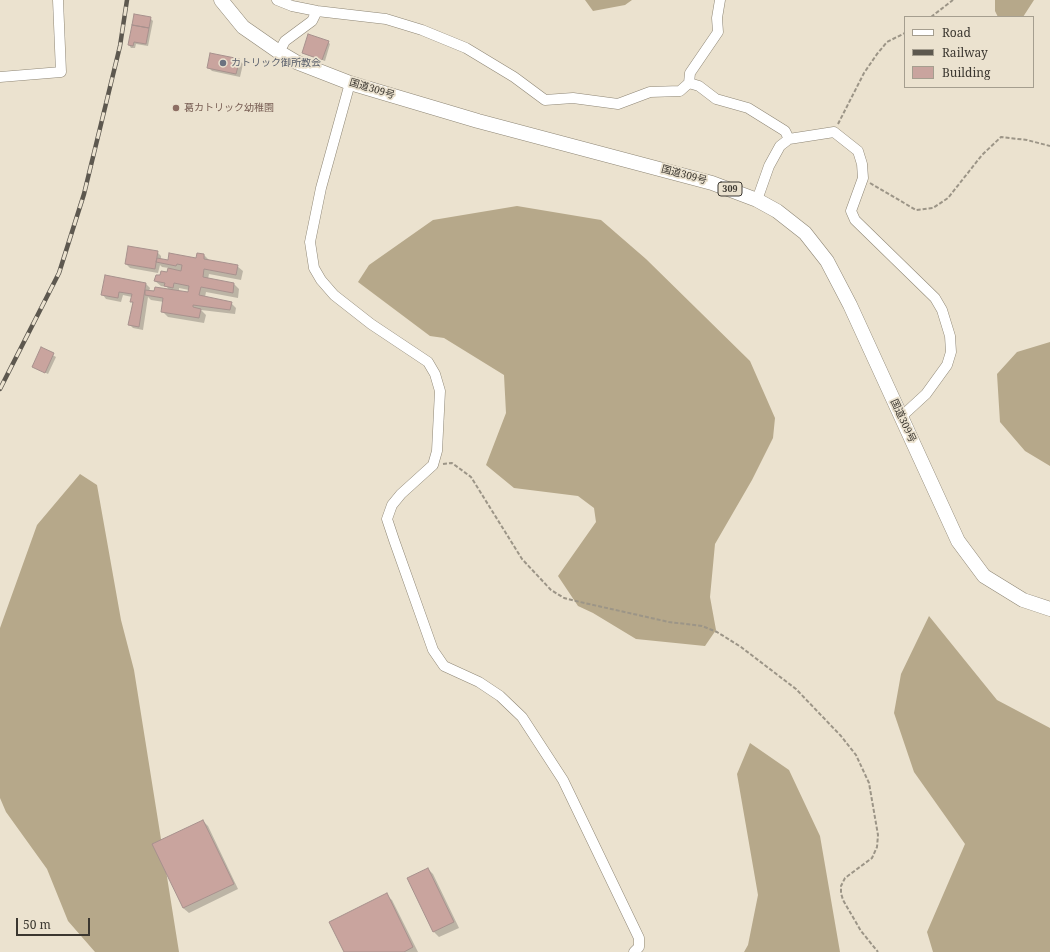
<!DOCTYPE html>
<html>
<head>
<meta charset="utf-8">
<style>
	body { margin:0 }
	#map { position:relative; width:1050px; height:952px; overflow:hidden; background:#ebe2cf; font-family:"Noto Serif",serif }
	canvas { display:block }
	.legend { position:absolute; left:904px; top:16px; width:130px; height:72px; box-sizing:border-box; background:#ebe2cf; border:1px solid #a59e8f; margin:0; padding:5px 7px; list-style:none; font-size:12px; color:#3b3730 }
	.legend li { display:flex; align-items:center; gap:8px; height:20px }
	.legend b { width:20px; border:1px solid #a59e8f }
	.scale { position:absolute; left:16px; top:918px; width:74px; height:18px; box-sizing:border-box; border:2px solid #3b3730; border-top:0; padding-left:5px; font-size:12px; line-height:14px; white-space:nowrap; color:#3b3730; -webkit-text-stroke:3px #ebe2cf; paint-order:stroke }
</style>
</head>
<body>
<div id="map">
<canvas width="1050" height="952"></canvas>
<ul class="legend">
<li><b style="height:5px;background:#fff"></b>Road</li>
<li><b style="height:5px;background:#5d584f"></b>Railway</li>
<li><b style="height:11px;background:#c9a49e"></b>Building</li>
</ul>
<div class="scale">50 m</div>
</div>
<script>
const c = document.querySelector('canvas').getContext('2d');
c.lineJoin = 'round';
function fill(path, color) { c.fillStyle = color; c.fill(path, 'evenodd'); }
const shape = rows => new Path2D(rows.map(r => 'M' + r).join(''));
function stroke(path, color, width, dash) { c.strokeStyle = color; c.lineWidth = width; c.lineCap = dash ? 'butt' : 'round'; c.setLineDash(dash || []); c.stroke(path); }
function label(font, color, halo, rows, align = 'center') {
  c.font = font + ' "Noto Serif","Noto Sans JP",serif'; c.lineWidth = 3.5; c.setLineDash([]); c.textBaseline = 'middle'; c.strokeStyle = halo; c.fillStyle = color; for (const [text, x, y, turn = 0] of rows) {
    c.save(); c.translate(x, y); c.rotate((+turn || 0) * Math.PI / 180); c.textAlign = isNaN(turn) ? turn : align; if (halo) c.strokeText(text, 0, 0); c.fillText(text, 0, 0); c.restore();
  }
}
const forest = shape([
	[585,0,632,0,625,5,593,11],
	[995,0,1034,0,1023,17,998,17,995,11],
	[517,206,601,220,646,259,750,361,775,418,773,438,752,480,715,544,710,597,716,630,705,646,636,639,593,613,578,606,558,576,596,522,594,508,578,496,514,488,486,465,506,413,504,375,444,338,430,336,358,282,369,265,433,220],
	[1050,342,1050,466,1025,451,1000,422,997,374,1017,352],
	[80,474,97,485,121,620,134,670,179,952,95,952,68,921,47,869,6,812,0,798,0,628,37,525],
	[929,616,997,700,1050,728,1050,952,933,952,927,932,965,844,914,772,894,713,901,674],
	[750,743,789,770,820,836,840,952,744,952,748,945,758,895,737,774]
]);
const shadow = shape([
	[150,18,153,21,148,46,136,44,135,48,131,48,129,45],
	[328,42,330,44,325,61,303,53],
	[239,60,243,64,240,77,212,71,208,67],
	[157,252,161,256,161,260,169,261,197,259,204,255,209,260,237,266,243,271,241,280,209,274,208,279,234,284,239,289,238,298,206,292,205,297,231,303,236,308,235,314,201,310,206,315,204,323,168,317,162,311,164,302,151,300,148,297,143,330,133,328,129,324,133,303,131,301,132,297,123,295,121,302,106,299,103,295,106,277,146,284,150,288,149,291,169,290,167,287,161,286,155,281,168,274,169,268,162,267,160,265,158,273,130,268,126,264],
	[179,288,189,290,189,293,179,292],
	[42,349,56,357,48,374,33,366],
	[203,821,208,826,238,889,189,913,183,908],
	[428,869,433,874,459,928,439,937,434,932,408,879],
	[386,895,392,900,418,952,345,952]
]);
const building = shape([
	[134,14,151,17,149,28,132,25,134,14],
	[132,25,149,28,146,44,134,42,133,46,128,45,132,25],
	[308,34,329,41,322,60,302,53,308,34],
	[210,53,240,59,236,74,207,68,210,53],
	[128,246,158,251,155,269,125,264,128,246],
	[169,253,196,258,197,253,204,254,204,259,238,265,236,275,204,269,203,277,234,283,233,293,201,287,199,295,232,302,230,310,193,305,193,307,201,309,199,318,161,312,163,298,145,295,145,290,154,291,155,287,188,292,189,286,174,283,173,288,164,286,165,283,154,281,156,275,160,275,161,271,167,272,168,268,181,271,182,265,177,264,176,266,156,262,157,258,168,260,169,253],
	[105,275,146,283,139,327,128,325,133,302,130,302,132,294,119,292,118,298,101,295,105,275],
	[41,347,54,353,45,373,32,367,41,347],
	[203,820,234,884,183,908,152,844,203,820],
	[428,868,454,922,433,932,407,878,428,868],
	[387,893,413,947,404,952,344,952,329,922,387,893]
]);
const path = shape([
	[931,17,953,0],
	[838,124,864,73,877,54,887,42,905,33],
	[870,183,916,210,933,208,948,198,982,155,1001,137,1027,140,1050,146],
	[443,464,452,463,471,477,522,559,551,590,564,598,580,602,669,622,702,626,717,632,741,647,796,689,841,736,856,755,869,783,878,835,877,847,872,858,845,878,841,886,841,893,843,900,861,931,878,952]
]);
const minor = shape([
	[277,0,292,6,317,11,386,19,422,30,466,48,514,77,545,100,573,98,618,104,650,92,680,91,689,83,690,73,718,32,717,18,720,0],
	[279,52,285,41,312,21,317,11],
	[0,77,61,72,58,0],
	[350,83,321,188,310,242,314,268,321,280,334,295,371,324,428,362,435,374,440,391,437,451,433,465,401,494,392,505,387,519,394,540,433,650,444,666,479,682,500,696,522,717,563,780,639,938,639,947,634,952],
	[689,83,699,86,716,99,748,108,785,131,789,139],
	[757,200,769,166,780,146,789,139,834,132,858,151,862,164,863,178,851,211,855,220,935,298,942,310,950,336,951,352,947,365,926,394,901,417]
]);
const highway = shape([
	[221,0,243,27,279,52,296,62,350,83,478,121,712,183,757,200,777,211,805,233,827,261,850,305,958,541,984,576,1023,600,1050,609]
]);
const rail = shape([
	[0,389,59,273,84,194,120,46,127,0]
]);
const markers = [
	[223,63,4,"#6b7280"],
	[176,108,4,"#8d6e63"]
];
const shields = [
	[730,189,24]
];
const shieldNames = [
	["309",730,189]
];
const worshipNames = [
	["カトリック御所教会",231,63]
];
const streetNames = [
	["国道309号",372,89,17],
	["国道309号",684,175,15],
	["国道309号",903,421,65]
];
const educationNames = [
	["葛カトリック幼稚園",184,108]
];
fill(forest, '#b6a88a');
fill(shadow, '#0003');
fill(building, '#c9a49e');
stroke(building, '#a7918d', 1);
stroke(minor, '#8e8675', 11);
stroke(highway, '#8e8675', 15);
stroke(path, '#9c9587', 2, [4, 2]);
stroke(minor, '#fff', 10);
stroke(highway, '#fff', 14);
stroke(rail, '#5d584f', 4.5);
stroke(rail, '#ebe2cf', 3, [9]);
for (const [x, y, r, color] of markers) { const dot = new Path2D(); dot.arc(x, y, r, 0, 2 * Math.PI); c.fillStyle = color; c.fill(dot); stroke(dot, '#ebe2cf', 1.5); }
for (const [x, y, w] of shields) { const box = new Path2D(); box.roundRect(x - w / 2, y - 7, w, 14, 3); c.fillStyle = '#ebe2cf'; c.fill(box); stroke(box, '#3b3730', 1); }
label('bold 9px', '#3b3730', null, shieldNames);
label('10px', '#5b616d', '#ebe2cf', worshipNames, 'left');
label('10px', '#3b3730', '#ebe2cf', streetNames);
label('10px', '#785e54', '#ebe2cf', educationNames, 'left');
</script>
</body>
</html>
